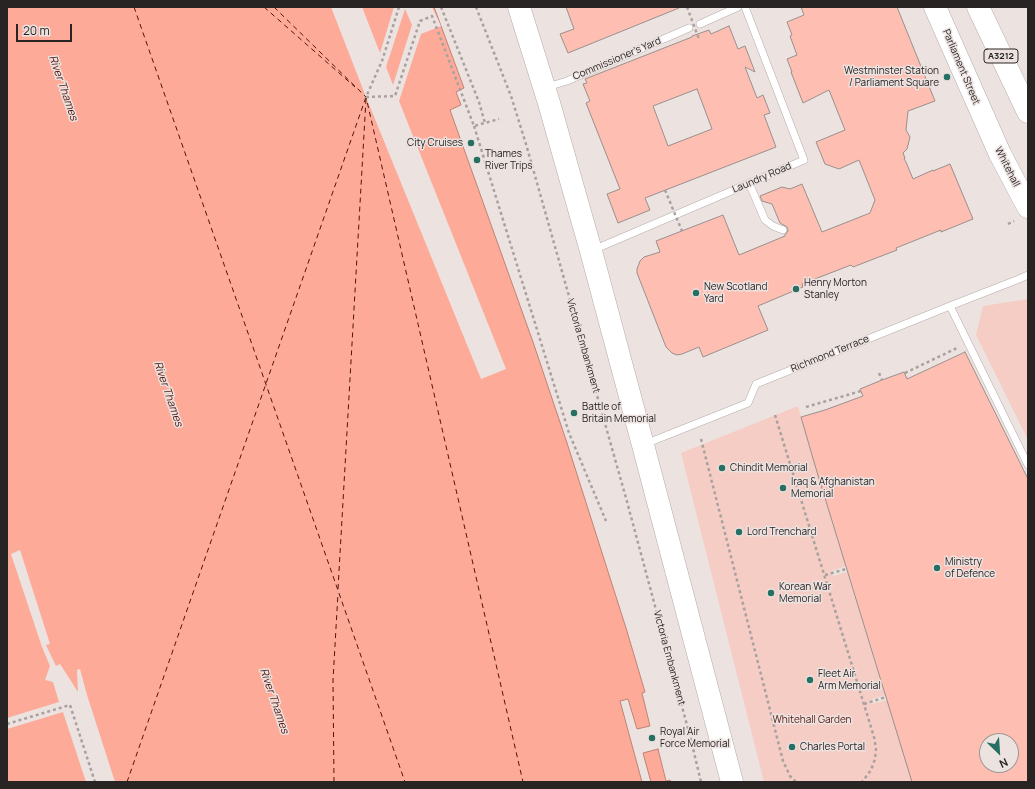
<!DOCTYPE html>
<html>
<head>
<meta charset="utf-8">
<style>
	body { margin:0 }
	#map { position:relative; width:1035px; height:789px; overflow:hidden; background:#ece3e1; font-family:Manrope,sans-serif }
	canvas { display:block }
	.frame { position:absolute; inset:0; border:8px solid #282424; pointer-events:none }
	.north { position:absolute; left:979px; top:733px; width:40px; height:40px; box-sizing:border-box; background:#ece3e1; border:1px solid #9e9795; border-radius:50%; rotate:155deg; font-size:11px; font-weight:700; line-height:16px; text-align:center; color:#282424 }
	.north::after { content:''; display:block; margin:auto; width:14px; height:18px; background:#276e63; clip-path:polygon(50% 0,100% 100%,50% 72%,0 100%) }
	.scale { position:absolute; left:16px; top:24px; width:56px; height:18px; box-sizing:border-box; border:2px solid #282424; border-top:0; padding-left:5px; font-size:12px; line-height:14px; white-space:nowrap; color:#282424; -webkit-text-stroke:3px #ece3e1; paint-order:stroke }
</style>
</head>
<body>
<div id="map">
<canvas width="1035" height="789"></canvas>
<div class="frame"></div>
<div class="north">N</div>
<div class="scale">20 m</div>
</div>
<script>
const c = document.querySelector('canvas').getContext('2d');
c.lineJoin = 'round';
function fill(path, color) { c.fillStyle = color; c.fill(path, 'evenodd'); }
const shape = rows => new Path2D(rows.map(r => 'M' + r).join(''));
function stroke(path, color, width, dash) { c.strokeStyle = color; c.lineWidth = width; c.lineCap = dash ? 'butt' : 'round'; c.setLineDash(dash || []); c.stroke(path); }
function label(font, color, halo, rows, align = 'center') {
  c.font = font + ' Manrope,sans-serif'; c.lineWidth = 3; c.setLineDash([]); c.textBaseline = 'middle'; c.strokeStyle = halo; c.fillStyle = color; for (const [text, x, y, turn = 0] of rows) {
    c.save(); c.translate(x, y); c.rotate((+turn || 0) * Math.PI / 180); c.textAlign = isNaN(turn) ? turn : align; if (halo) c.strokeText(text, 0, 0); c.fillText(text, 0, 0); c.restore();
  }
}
const green = shape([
	[1028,299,1028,440,976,335,983,306],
	[798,406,814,462,846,566,831,571,833,576,847,572,885,695,870,700,871,704,887,700,912,782,764,782,681,453]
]);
const water = shape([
	[7,7,434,7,464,88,456,92,461,105,450,110,533,342,567,443,626,628,645,692,642,693,650,726,637,729,628,699,620,701,642,782,7,782,7,7],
	[658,749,666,781,670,780,671,782,651,782,643,753,658,749]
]);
const pier = shape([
	[331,7,362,7,380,53,394,7,432,7,441,26,421,34,399,101,506,369,481,379,366,97],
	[405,9,412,25,393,85,386,67],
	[20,550,50,644,46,645,56,666,60,664,78,692,77,670,80,669,87,695,115,782,86,782,63,712,7,729,7,718,59,702,53,682,45,680,50,666,42,647,11,554]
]);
const ferry = shape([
	[134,7,405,782],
	[264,7,355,87],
	[274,7,366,97,523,782],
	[338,589,366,99],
	[127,782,366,97],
	[334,782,333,680,338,593]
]);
const building = shape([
	[566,7,679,7,679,8,568,53,560,34,574,29,566,7],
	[801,7,897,7,935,101,908,111,906,130,910,137,907,149,903,153,905,158,904,159,906,162,913,179,933,170,933,171,950,164,973,219,941,232,941,230,896,248,897,250,853,267,851,265,802,284,803,287,758,306,768,330,703,357,699,347,682,354,677,355,672,353,666,347,637,273,637,269,640,261,644,257,660,252,656,241,723,215,739,255,785,236,785,235,788,231,787,227,780,223,772,204,762,201,760,196,782,187,790,189,802,184,822,232,870,213,875,200,859,160,839,169,825,164,816,142,845,130,829,90,803,103,791,72,792,72,787,59,797,55,790,36,792,35,787,22,804,15,801,7],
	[729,26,738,49,745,46,755,72,745,67,757,98,763,95,770,113,764,115,776,147,645,198,650,210,618,223,607,194,620,189,586,103,590,101,583,84,587,83,585,79,692,37,692,36,709,30,711,34,729,26],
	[697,89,712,129,668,146,653,106,697,89],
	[965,352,1028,479,1028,782,912,782,814,462,801,417,825,410,863,396,860,389,882,380,904,372,907,379,965,352],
	[987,741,1011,741,1011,765,987,765,987,741]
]);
const path = shape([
	[399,7,382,61,366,97,395,96,420,21,432,16,474,126,499,119],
	[441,7,479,102,485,123],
	[476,7,511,96,526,144,626,498,691,740,701,782],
	[474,126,569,433,606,521],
	[1008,224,1014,221],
	[879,373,882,380],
	[905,373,957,348],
	[806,407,861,391],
	[775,415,874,737,876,749,875,759,871,770,862,782],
	[701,439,783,761,790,776,796,782],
	[825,575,846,569],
	[864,704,886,697],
	[7,724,70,705,95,782]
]);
const lane = shape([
	[700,24,738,7],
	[547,87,567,81,689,28],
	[749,183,765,220,773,226,783,230],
	[593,250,804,160,745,7],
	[950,306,1028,465],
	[645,444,748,403,756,384,950,306,1019,279,1028,275]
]);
const primary = shape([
	[519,7,549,103,591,251,643,445,732,782],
	[935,7,1000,154,1028,207],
	[978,7,1028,112]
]);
const pathBridge = shape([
	[687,7,699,39],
	[665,190,682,231]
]);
const markers = [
	[947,77,4,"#276e63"],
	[471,143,4,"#276e63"],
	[477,160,4,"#276e63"],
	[796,289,4,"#276e63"],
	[696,293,4,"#276e63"],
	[574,413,4,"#276e63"],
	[722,468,4,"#276e63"],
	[783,488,4,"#276e63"],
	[739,532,4,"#276e63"],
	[937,568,4,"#276e63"],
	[771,593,4,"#276e63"],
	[810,680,4,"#276e63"],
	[652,738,4,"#276e63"],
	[792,747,4,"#276e63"]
];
const shields = [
	[1001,56,34]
];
const shieldNames = [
	["A3212",1001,56]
];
const streetNames = [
	["Commissioner's Yard",617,59,-23],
	["Parliament Street",961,67,67],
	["Whitehall",1007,167,63],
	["Laundry Road",762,178,-23],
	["Victoria Embankment",583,346,74],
	["Richmond Terrace",830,354,-22],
	["Victoria Embankment",669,658,75]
];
const poiNames = [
	["Westminster Station",939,71,"right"],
	["/ Parliament Square",939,83,"right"],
	["City Cruises",463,143,"right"],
	["Thames",485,154],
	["River Trips",485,166],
	["Henry Morton",804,283],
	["Stanley",804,295],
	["New Scotland",704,287],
	["Yard",704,299],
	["Battle of",582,407],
	["Britain Memorial",582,419],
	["Chindit Memorial",730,468],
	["Iraq & Afghanistan",791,482],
	["Memorial",791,494],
	["Lord Trenchard",747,532],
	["Ministry",945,562],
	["of Defence",945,574],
	["Korean War",779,587],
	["Memorial",779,599],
	["Fleet Air",818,674],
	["Arm Memorial",818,686],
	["Royal Air",660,732],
	["Force Memorial",660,744],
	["Charles Portal",800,747]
];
const parkNames = [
	["Whitehall Garden",812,720]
];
const waterNames = [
	["River Thames",63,88,71],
	["River Thames",168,394,71],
	["River Thames",274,701,71]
];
fill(green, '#f5cdc4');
fill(water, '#fdaa99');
stroke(water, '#bd8276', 1);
fill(pier, '#ece3e1');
stroke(ferry, '#52140b', 1, [5, 4]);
fill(building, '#febeb1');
stroke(building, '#988f8d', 1);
stroke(lane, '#b5acab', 8);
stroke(primary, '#b5acab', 23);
stroke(path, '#a8a1a0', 2.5, [3, 3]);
stroke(lane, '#fff', 7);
stroke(primary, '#fff', 22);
stroke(pathBridge, '#a8a1a0', 2.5, [3, 3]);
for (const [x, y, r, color] of markers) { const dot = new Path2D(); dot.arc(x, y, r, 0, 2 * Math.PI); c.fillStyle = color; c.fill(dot); stroke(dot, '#ece3e1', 1.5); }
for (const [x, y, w] of shields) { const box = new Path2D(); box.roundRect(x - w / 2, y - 7, w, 14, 3); c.fillStyle = '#ece3e1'; c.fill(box); stroke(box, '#282424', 1); }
label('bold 9px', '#282424', null, shieldNames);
label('10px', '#282424', '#ece3e1', streetNames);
label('10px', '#282424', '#ece3e1', poiNames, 'left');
label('10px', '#57180f', '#ece3e1', parkNames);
label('italic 11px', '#52140b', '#ece3e1', waterNames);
</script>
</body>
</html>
